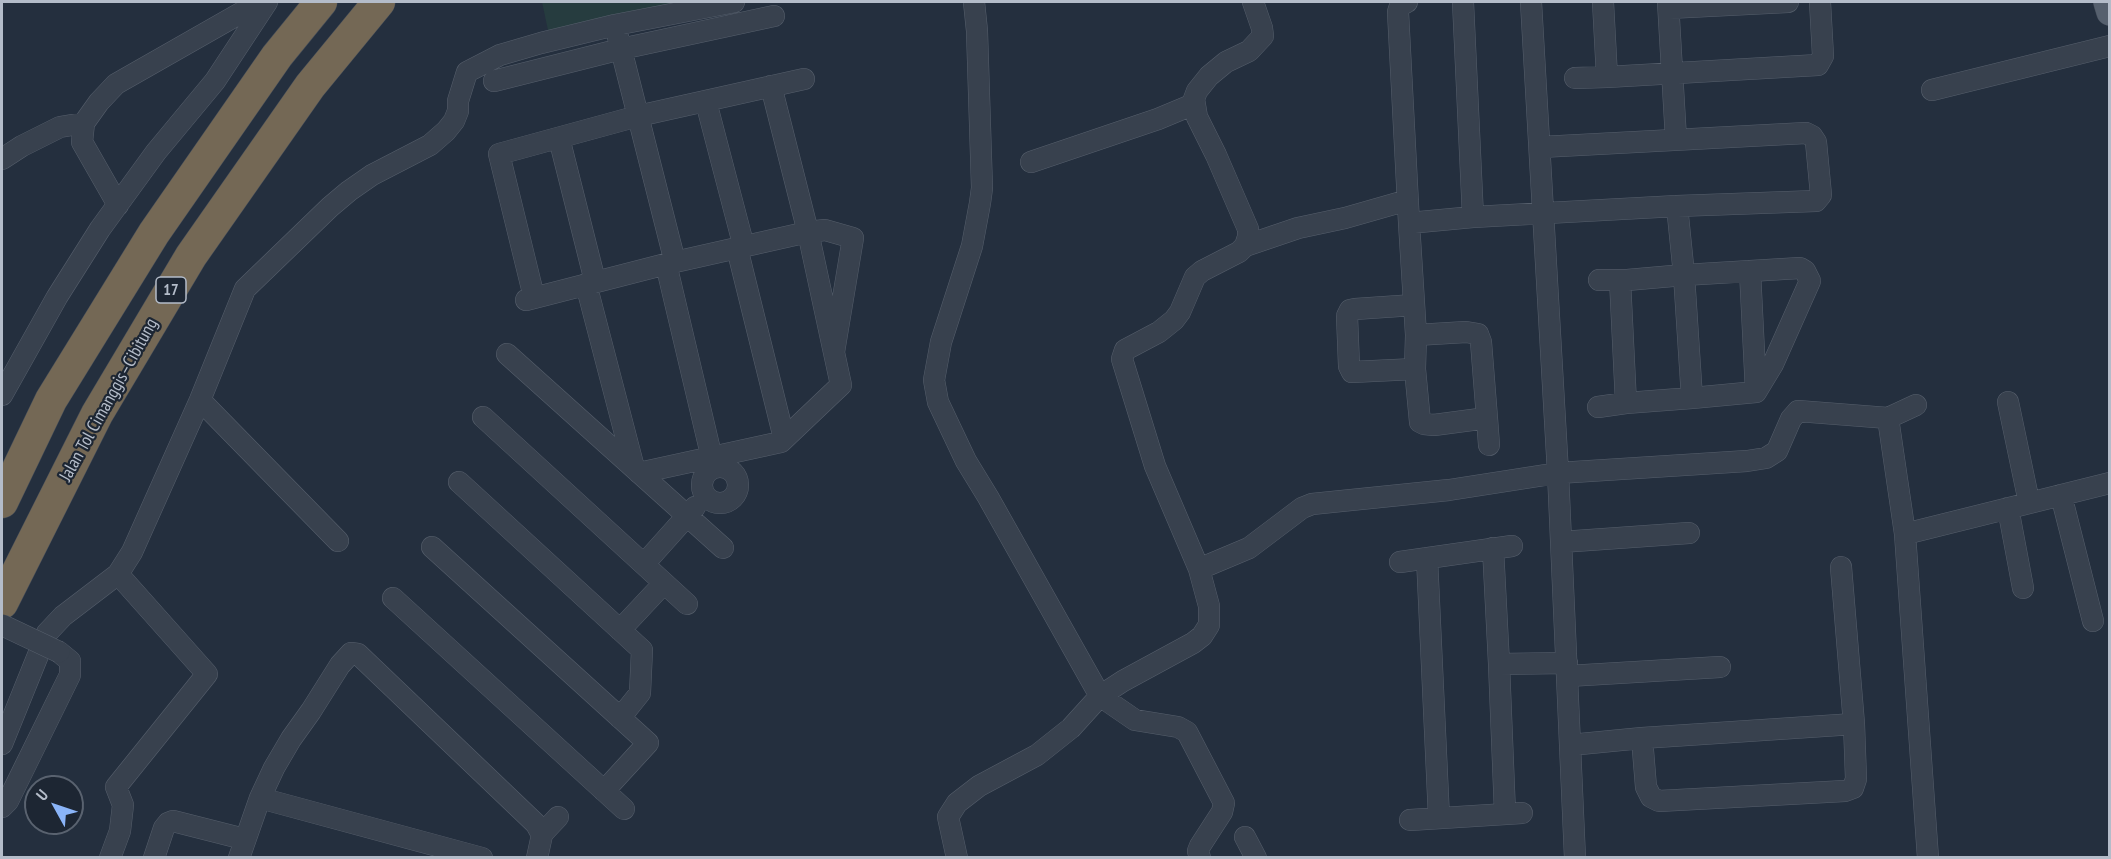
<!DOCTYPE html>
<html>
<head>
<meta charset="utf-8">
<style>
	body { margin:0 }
	#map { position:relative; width:2111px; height:859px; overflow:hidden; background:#242f3e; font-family:"PT Sans Narrow",sans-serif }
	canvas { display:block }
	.frame { position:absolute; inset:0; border:3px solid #b4bcc9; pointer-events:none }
	.north { position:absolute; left:24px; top:775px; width:60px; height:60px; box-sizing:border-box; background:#1d2633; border:2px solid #59626f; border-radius:50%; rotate:310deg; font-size:16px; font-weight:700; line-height:24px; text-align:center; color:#b4bcc9 }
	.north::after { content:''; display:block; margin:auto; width:21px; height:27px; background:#8ab4f8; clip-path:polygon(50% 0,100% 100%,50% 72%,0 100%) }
</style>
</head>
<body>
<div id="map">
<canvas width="2111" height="859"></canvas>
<div class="frame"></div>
<div class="north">U</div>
</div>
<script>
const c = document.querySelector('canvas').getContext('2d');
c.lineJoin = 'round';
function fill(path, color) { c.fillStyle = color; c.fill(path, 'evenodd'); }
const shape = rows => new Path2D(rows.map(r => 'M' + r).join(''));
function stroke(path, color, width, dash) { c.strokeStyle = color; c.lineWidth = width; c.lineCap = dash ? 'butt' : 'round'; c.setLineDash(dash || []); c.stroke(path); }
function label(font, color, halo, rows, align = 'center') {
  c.font = font + ' "PT Sans Narrow",sans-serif'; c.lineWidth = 4.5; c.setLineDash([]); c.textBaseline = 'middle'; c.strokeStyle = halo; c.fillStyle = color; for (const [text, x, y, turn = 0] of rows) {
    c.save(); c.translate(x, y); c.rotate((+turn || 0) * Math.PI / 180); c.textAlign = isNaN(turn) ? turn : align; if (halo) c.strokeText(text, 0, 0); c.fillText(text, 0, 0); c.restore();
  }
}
const green = shape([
	[542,2,711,2,549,35]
]);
const minor = shape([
	[974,2,977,31,982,188,980,203,972,246,941,342,934,380,938,402,966,461,988,497,1100,696,1135,720,1178,727,1187,732,1224,803,1222,812,1200,846,1198,851,1200,858],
	[1407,2,1400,6,1398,12,1409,223,1473,217,1677,206,1816,201,1821,195,1816,142,1812,136,1806,133,1541,147],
	[1463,2,1473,217],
	[1531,2,1558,473,1575,858],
	[1603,2,1607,77,1818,65,1823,56,1820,2],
	[1668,2,1676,139],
	[1669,8,1788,2],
	[618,37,675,262],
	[1575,78,1607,77],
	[494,81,621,49,774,16],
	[1932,90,2110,46],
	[706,102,744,247],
	[559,138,595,281],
	[2,159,22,146,60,127,84,123],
	[1031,162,1158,119,1194,104],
	[118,205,82,142,84,123,99,102,116,84,260,2],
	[1409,223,1416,335,1415,369,1420,422,1424,424,1434,425,1487,418,1481,342,1478,334,1466,332,1416,335],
	[1245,246,1298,228,1345,218,1408,200],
	[737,248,784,438],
	[666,264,714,467],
	[1750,271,1756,392],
	[1599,280,1627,280,1684,275,1800,268,1805,271,1810,281,1773,364,1756,392,1692,398,1684,275,1677,206],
	[1620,280,1626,403],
	[586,284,634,468],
	[534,297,499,154,638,116,804,79],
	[526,300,666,264,808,232,771,86],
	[1414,305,1355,309,1350,310,1347,316,1349,366,1352,372,1415,369],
	[507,354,723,548],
	[2,395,57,297,100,229,156,152,215,81,267,2],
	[200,400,338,541],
	[2008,402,2029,502],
	[1598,407,1626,403,1692,398],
	[483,417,687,604],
	[1487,418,1489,445],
	[1888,418,1916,405],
	'702 485a18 18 0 1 1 36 0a18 18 0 1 1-36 0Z',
	[639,473,781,442,841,385,808,232,825,230,853,238,834,352],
	[459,482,642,650,640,693,620,718],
	[2061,495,2093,621],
	[2008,508,2023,588],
	[1905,534,2110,483],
	[1561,542,1689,533],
	[432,547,648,743,604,791],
	[1493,548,1499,664,1567,663],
	[1427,558,1439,818],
	[1400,562,1512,546],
	[644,564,695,507],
	[1199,569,1249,548,1302,508,1312,504,1449,490,1558,473,1747,461,1766,458,1777,451,1791,419,1798,411,1888,418,1905,534,1928,858],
	[393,598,624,809],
	[620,630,664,583],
	[1499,664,1505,813],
	[1568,676,1720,667],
	[1642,738,1646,787,1651,797,1659,801,1845,791,1853,788,1856,779,1854,724,1841,567],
	[2,744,47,633,63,616,118,574,132,552,200,400,245,289,330,207,349,191,372,175,430,145,446,131,454,121,458,111,458,101,467,72,500,55,541,43,615,25,734,2],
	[1570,745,1642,738,1854,724],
	[260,798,274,768,291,739,311,711,340,665,351,653,358,654,536,824,542,835,537,858],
	[2,807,8,801,70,675,70,661,59,652],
	[1410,820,1522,813],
	[542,834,558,817],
	[1245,837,1256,858],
	[110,858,120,831,123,805,116,787,207,674,118,574],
	[154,858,164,828,168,823,173,821,244,839],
	[239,858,260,798,482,858],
	[957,858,948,817,957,803,979,786,1037,755,1071,728,1100,696,1123,681,1193,643,1202,636,1209,625,1209,606,1199,569,1155,466,1122,359,1125,350,1159,332,1174,320,1180,312,1195,277,1202,271,1239,252,1245,246,1248,237,1248,229,1216,155,1197,117,1194,99,1197,91,1209,76,1226,62,1249,51,1263,36,1262,28,1253,2]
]);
const major = shape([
	[2107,2,2110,12]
]);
const highway = shape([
	[2,502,51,400,154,233,277,56,321,2],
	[2,603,97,414,191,256,310,86,379,2]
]);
const minorBridge = shape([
	[2,625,59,652]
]);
const shields = [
	[171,290,30]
];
const shieldNames = [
	["17",171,290]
];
const streetNames = [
	["Jalan Tol Cimanggis–Cibitung",109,400,-61]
];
fill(green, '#263c3f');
stroke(minor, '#565f6c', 22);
stroke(major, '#414a57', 28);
stroke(highway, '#434c59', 33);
stroke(minor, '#38414e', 21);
stroke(major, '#56606e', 27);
stroke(highway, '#746855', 32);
stroke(minorBridge, '#565f6c', 22, []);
stroke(minorBridge, '#38414e', 21);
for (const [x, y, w] of shields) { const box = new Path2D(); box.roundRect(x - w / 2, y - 13, w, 26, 4.5); c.fillStyle = '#1d2633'; c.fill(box); stroke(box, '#b4bcc9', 1.5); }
label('bold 16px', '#b4bcc9', null, shieldNames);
label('18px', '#b4bcc9', '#1d2633', streetNames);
</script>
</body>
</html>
